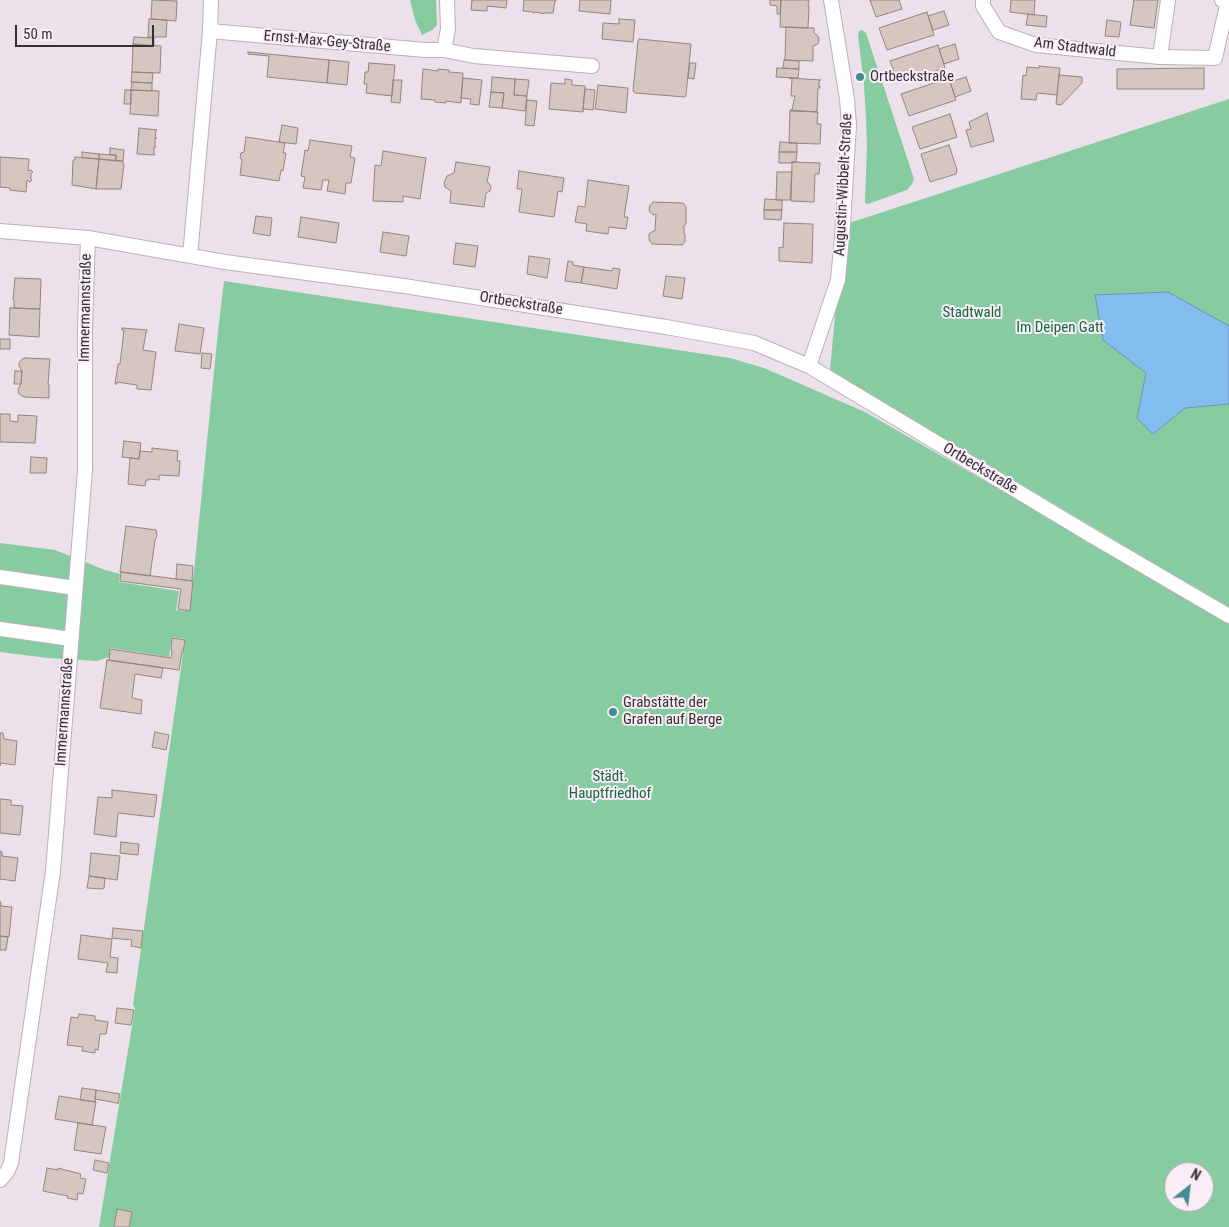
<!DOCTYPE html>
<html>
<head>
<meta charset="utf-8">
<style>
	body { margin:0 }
	#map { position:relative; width:1229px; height:1227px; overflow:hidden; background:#ece0eb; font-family:"Roboto Condensed",sans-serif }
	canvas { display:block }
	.north { position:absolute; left:1164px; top:1162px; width:50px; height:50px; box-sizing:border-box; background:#f9edf8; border:1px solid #aba1aa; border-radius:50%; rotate:29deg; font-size:14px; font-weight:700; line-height:20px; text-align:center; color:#353034 }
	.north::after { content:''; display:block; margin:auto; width:18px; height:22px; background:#448b92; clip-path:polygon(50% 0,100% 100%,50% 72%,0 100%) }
	.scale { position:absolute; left:15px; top:25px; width:139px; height:22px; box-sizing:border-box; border:2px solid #353034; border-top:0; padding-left:6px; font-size:15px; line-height:18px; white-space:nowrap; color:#353034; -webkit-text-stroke:4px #f9edf8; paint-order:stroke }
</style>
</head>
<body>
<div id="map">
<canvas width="1229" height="1227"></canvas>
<div class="north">N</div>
<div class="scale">50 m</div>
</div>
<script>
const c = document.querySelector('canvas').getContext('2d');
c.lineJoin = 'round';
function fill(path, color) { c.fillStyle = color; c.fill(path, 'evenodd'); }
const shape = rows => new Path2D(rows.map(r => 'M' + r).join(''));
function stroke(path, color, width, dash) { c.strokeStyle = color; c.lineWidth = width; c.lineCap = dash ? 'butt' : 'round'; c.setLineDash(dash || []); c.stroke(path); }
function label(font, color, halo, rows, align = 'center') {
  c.font = font + ' "Roboto Condensed",sans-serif'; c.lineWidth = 4; c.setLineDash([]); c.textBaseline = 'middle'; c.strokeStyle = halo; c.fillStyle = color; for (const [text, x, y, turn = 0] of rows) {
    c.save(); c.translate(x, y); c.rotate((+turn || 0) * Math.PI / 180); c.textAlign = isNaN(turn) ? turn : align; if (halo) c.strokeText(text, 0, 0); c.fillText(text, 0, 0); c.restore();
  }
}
const green = shape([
	[410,0,436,0,437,25,432,30,422,35,415,20],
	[862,30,866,33,914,179,912,184,907,190,868,204,865,203,865,200,867,146,866,118,864,85,858,35,859,31],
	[1229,99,1229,608,830,371,843,225],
	[224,281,730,358,764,368,865,412,1229,621,1229,1227,99,1227,135,1008,133,1005,185,639,172,637,169,657,110,648,109,657,97,661,48,658,0,652,0,543,55,550,105,570,120,574,119,582,179,591,176,610,190,611,218,331],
	[1174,1172,1204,1172,1204,1202,1174,1202]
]);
const water = shape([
	[1168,292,1229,326,1229,404,1185,408,1153,434,1137,418,1146,373,1103,340,1095,295,1168,292]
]);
const building = shape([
	[152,0,177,1,176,21,151,19,152,0],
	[472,0,507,0,506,8,487,6,487,11,471,10,472,0],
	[524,0,556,0,556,1,555,1,553,13,544,13,543,14,542,14,542,13,534,12,534,13,533,13,533,12,523,11,524,0],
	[580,0,611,0,610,14,579,11,580,0],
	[770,0,781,0,780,14,777,14,777,6,770,5,770,0],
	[781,0,809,0,808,6,809,6,808,28,780,27,781,0],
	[870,0,899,0,902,9,876,17,870,0],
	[1011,0,1035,0,1034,15,1010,12,1011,0],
	[1134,0,1158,0,1154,28,1130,25,1134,0],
	[944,11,949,25,933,30,928,16,944,11],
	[927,12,934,35,887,50,879,28,927,12],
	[1028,14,1047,16,1046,27,1026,25,1028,14],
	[149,19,167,20,166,37,148,37,149,19],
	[619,19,635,20,633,42,602,39,603,23,619,24,619,19],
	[1107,20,1121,22,1119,37,1105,36,1107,20],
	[786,27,814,28,814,33,818,36,819,40,818,44,813,46,813,61,784,60,785,60,786,27],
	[134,37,154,38,154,46,133,44,134,37],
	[639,39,691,44,686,95,685,97,635,93,633,91,638,41,639,39],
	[133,44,161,46,160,73,132,72,133,44],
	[955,44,959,59,944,64,939,49,955,44],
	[938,45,945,68,898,83,890,61,938,45],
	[248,52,329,60,327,83,267,77,269,56,248,54,248,52],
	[329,60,349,62,347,85,327,83,329,60],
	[784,60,799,61,799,69,783,68,784,60],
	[369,63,395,65,392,96,366,93,367,84,364,84,365,72,368,72,369,63],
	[690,63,696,63,694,79,688,78,690,63],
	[1039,66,1060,68,1057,95,1037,93,1036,100,1021,99,1023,75,1026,76,1027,67,1039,68,1039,66],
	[777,68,799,69,798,78,776,77,777,68],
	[1204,68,1204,89,1117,89,1117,69,1204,68],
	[423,69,438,71,438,69,449,70,449,72,463,73,461,103,446,101,446,103,435,102,435,100,421,99,423,69],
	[132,72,153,73,152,83,131,82,132,72],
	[1059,75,1082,77,1082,83,1061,105,1056,104,1059,75],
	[492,77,515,79,514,95,527,96,525,111,502,108,504,93,491,92,492,77],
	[966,77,971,91,955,97,950,82,966,77],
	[463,78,482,80,479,105,470,104,471,99,461,98,463,78],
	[789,78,821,80,819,81,819,87,820,86,820,88,818,88,817,112,790,110,792,110,795,96,791,96,792,79,789,78],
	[949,78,956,100,909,116,901,94,949,78],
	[515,79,529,80,527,96,514,95,515,79],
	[565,79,572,80,572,85,585,86,583,112,549,109,551,83,565,84,565,79],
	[393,80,402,80,400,103,391,102,393,80],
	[132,82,152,83,152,91,131,90,132,82],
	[598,85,628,88,626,113,595,109,598,85],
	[585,89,595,90,593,110,583,109,585,89],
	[125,90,131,90,131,104,124,104,125,90],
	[131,90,159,91,158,116,130,114,131,90],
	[491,92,504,93,502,108,489,107,491,92],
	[527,100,537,101,534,126,525,125,527,100],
	[790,111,818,112,817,124,821,124,820,144,789,143,790,111],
	[987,113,994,141,971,147,966,130,971,129,969,122,987,113],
	[950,114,957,137,920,149,912,127,950,114],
	[282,125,298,128,296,144,279,142,282,125],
	[139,128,157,130,156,130,155,138,157,138,155,139,155,146,156,147,154,147,154,154,155,155,137,154,139,128],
	[246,137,285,143,283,153,286,153,283,171,281,170,279,181,240,175,242,160,240,158,241,153,244,152,246,137],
	[310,140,352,146,350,157,355,158,351,183,346,183,345,194,327,191,329,180,323,180,321,190,303,188,305,177,301,176,305,150,308,151,310,140],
	[780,142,797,143,797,152,779,152,780,142],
	[949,145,957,170,956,174,930,182,921,154,949,145],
	[110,148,124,150,123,161,116,161,116,155,110,155,110,148],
	[383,151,426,158,420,199,403,196,403,202,373,201,375,165,381,166,383,151],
	[82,152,99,154,99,159,82,158,82,152],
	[779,152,797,152,796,162,792,162,792,163,779,163,779,152],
	[99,154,116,155,116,161,99,159,99,154],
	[0,157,29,159,28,171,31,170,33,172,31,173,31,179,32,180,30,182,27,180,26,192,10,190,10,188,0,187,0,157],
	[75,157,99,159,96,189,72,185,73,160,75,160,75,157],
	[99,159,123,161,123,164,124,164,121,189,96,189,99,159],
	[456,162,490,167,487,182,489,183,491,187,490,191,486,193,484,207,450,203,451,191,445,187,444,183,447,176,454,173,456,162],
	[792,162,820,163,819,174,815,174,814,202,791,201,792,162],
	[519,171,564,178,562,192,558,191,554,217,519,212,522,189,517,189,519,171],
	[777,172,792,172,790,200,776,200,777,172],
	[588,180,629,186,624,217,628,217,626,229,609,227,608,234,586,231,587,224,575,222,578,206,585,207,588,180],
	[765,199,782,200,782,210,764,210,765,199],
	[653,202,683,203,686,207,686,224,684,226,684,233,685,234,685,242,682,245,652,244,649,240,649,234,653,231,655,231,656,214,653,215,649,211,650,205,653,202],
	[764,210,782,210,781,220,764,219,764,210],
	[256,216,272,218,270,236,253,233,256,216],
	[301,217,339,223,336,243,298,237,301,217],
	[784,223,813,224,812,263,779,261,779,247,783,248,784,223],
	[383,232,409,236,406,256,380,252,383,232],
	[456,243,478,246,475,267,453,264,456,243],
	[529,256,550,259,547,278,527,274,529,256],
	[568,261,573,262,573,265,584,267,581,283,565,281,568,261],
	[584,267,612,271,613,268,620,269,617,289,581,283,584,267],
	[666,276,685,278,682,299,663,296,666,276],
	[15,278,41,279,40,309,14,308,14,300,13,300,15,278],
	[10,308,40,309,39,337,9,335,10,308],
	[179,324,204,328,200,354,175,351,179,324],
	[122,328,147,330,147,332,146,332,143,350,156,352,151,390,137,389,137,385,117,382,117,384,115,384,118,364,120,364,124,330,122,330,122,328],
	[0,339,10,339,10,349,0,349,0,339],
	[202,353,212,354,210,369,201,368,202,353],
	[25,358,50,359,48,384,49,384,49,398,24,397,19,394,18,389,21,384,22,371,19,366,19,363,22,359,25,358],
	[15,371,22,371,21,384,14,384,15,371],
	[0,414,10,414,10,421,18,422,18,415,37,416,35,443,0,442,0,414],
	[124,441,141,443,139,459,122,457,124,441],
	[152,448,178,451,177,461,180,461,179,476,159,475,159,480,149,479,149,480,146,480,145,486,128,484,130,458,139,459,140,451,152,452,152,448],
	[31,457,47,458,46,473,30,473,31,457],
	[126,526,156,530,157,536,155,540,150,576,120,572,126,526],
	[177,564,193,566,192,581,176,579,177,564],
	[121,572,193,581,190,611,178,609,181,589,120,581,121,572],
	[172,638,185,640,183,652,182,652,179,670,109,660,110,649,171,658,172,650,171,650,172,638],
	[107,660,163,668,161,678,135,674,132,698,142,700,141,714,100,708,107,660],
	[155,732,169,735,166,750,152,747,155,732],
	[0,733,3,733,4,739,17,741,15,765,1,763,0,766,0,733],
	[112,790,157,795,154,817,118,813,116,837,94,834,98,797,112,798,112,790],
	[0,799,11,800,11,805,23,806,20,835,0,833,0,799],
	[121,842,139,844,138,855,120,853,121,842],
	[0,851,2,852,2,856,18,858,15,881,0,879,0,851],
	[91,853,120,856,117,880,89,876,91,853],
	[89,876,105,878,104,888,102,889,87,888,89,876],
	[0,902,1,902,1,906,12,907,9,937,0,936,0,902],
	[113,928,143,931,141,948,131,946,132,940,112,938,113,928],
	[81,935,112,939,110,957,118,958,117,973,106,972,108,963,78,959,81,935],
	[0,936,8,937,6,950,0,950,0,936],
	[117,1008,134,1010,131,1025,115,1023,117,1008],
	[79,1014,95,1016,95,1020,108,1022,106,1034,100,1034,98,1050,95,1049,95,1053,82,1051,83,1047,67,1045,71,1017,78,1018,79,1014],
	[82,1088,96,1090,95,1102,80,1100,82,1088],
	[96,1090,120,1094,118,1104,117,1103,95,1099,96,1090],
	[59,1096,96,1102,92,1125,55,1119,59,1096],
	[78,1123,106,1127,101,1154,74,1150,78,1123],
	[95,1160,109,1163,107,1173,93,1170,95,1160],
	[47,1168,58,1170,58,1168,81,1174,80,1178,86,1179,83,1194,78,1193,77,1200,67,1198,68,1196,43,1191,47,1168],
	[117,1209,132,1212,129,1227,114,1227,117,1209]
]);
const minor = shape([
	[983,0,983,6,999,32,1036,45,1160,57,1215,58,1228,1,1222,0],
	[210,31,425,50,444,50,448,29,447,0],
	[444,50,474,56,592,66],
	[1160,57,1168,0],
	[0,231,88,238,225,262,404,286,570,312,666,327,754,343,809,366,1092,536,1229,616],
	[190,256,210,31,211,0],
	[809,366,838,280,843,225,849,125,847,99,831,0],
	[0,577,75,588],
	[0,629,71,639],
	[0,1180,7,1172,11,1163,53,871,85,470,85,328,88,238]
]);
const markers = [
	[860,77,5,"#448b92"],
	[613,712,5,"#448b92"]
];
const streetNames = [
	["Ernst-Max-Gey-Straße",327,42,5],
	["Am Stadtwald",1075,48,7],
	["Augustin-Wibbelt-Straße",844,185,-87],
	["Ortbeckstraße",521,304,9],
	["Immermannstraße",86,308,-89],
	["Ortbeckstraße",980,469,31],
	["Immermannstraße",65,712,-86]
];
const poiNames = [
	["Ortbeckstraße",870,77],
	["Grabstätte der",623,703],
	["Grafen auf Berge",623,720]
];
const parkNames = [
	["Stadtwald",972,313],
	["Im Deipen Gatt",1060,328],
	["Städt.",610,777],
	["Hauptfriedhof",610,794]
];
fill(green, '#87cca1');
fill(water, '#83bef1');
stroke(water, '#6c93b8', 1);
fill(building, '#d5c7c0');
stroke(building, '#93857f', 1);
stroke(minor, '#baafb9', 16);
stroke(minor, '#fff', 14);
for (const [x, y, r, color] of markers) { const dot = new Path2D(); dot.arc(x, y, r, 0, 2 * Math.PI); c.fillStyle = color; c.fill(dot); stroke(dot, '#f9edf8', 2); }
label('15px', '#353034', '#f9edf8', streetNames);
label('15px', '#353034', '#f9edf8', poiNames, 'left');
label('15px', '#15673f', '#f9edf8', parkNames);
</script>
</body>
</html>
